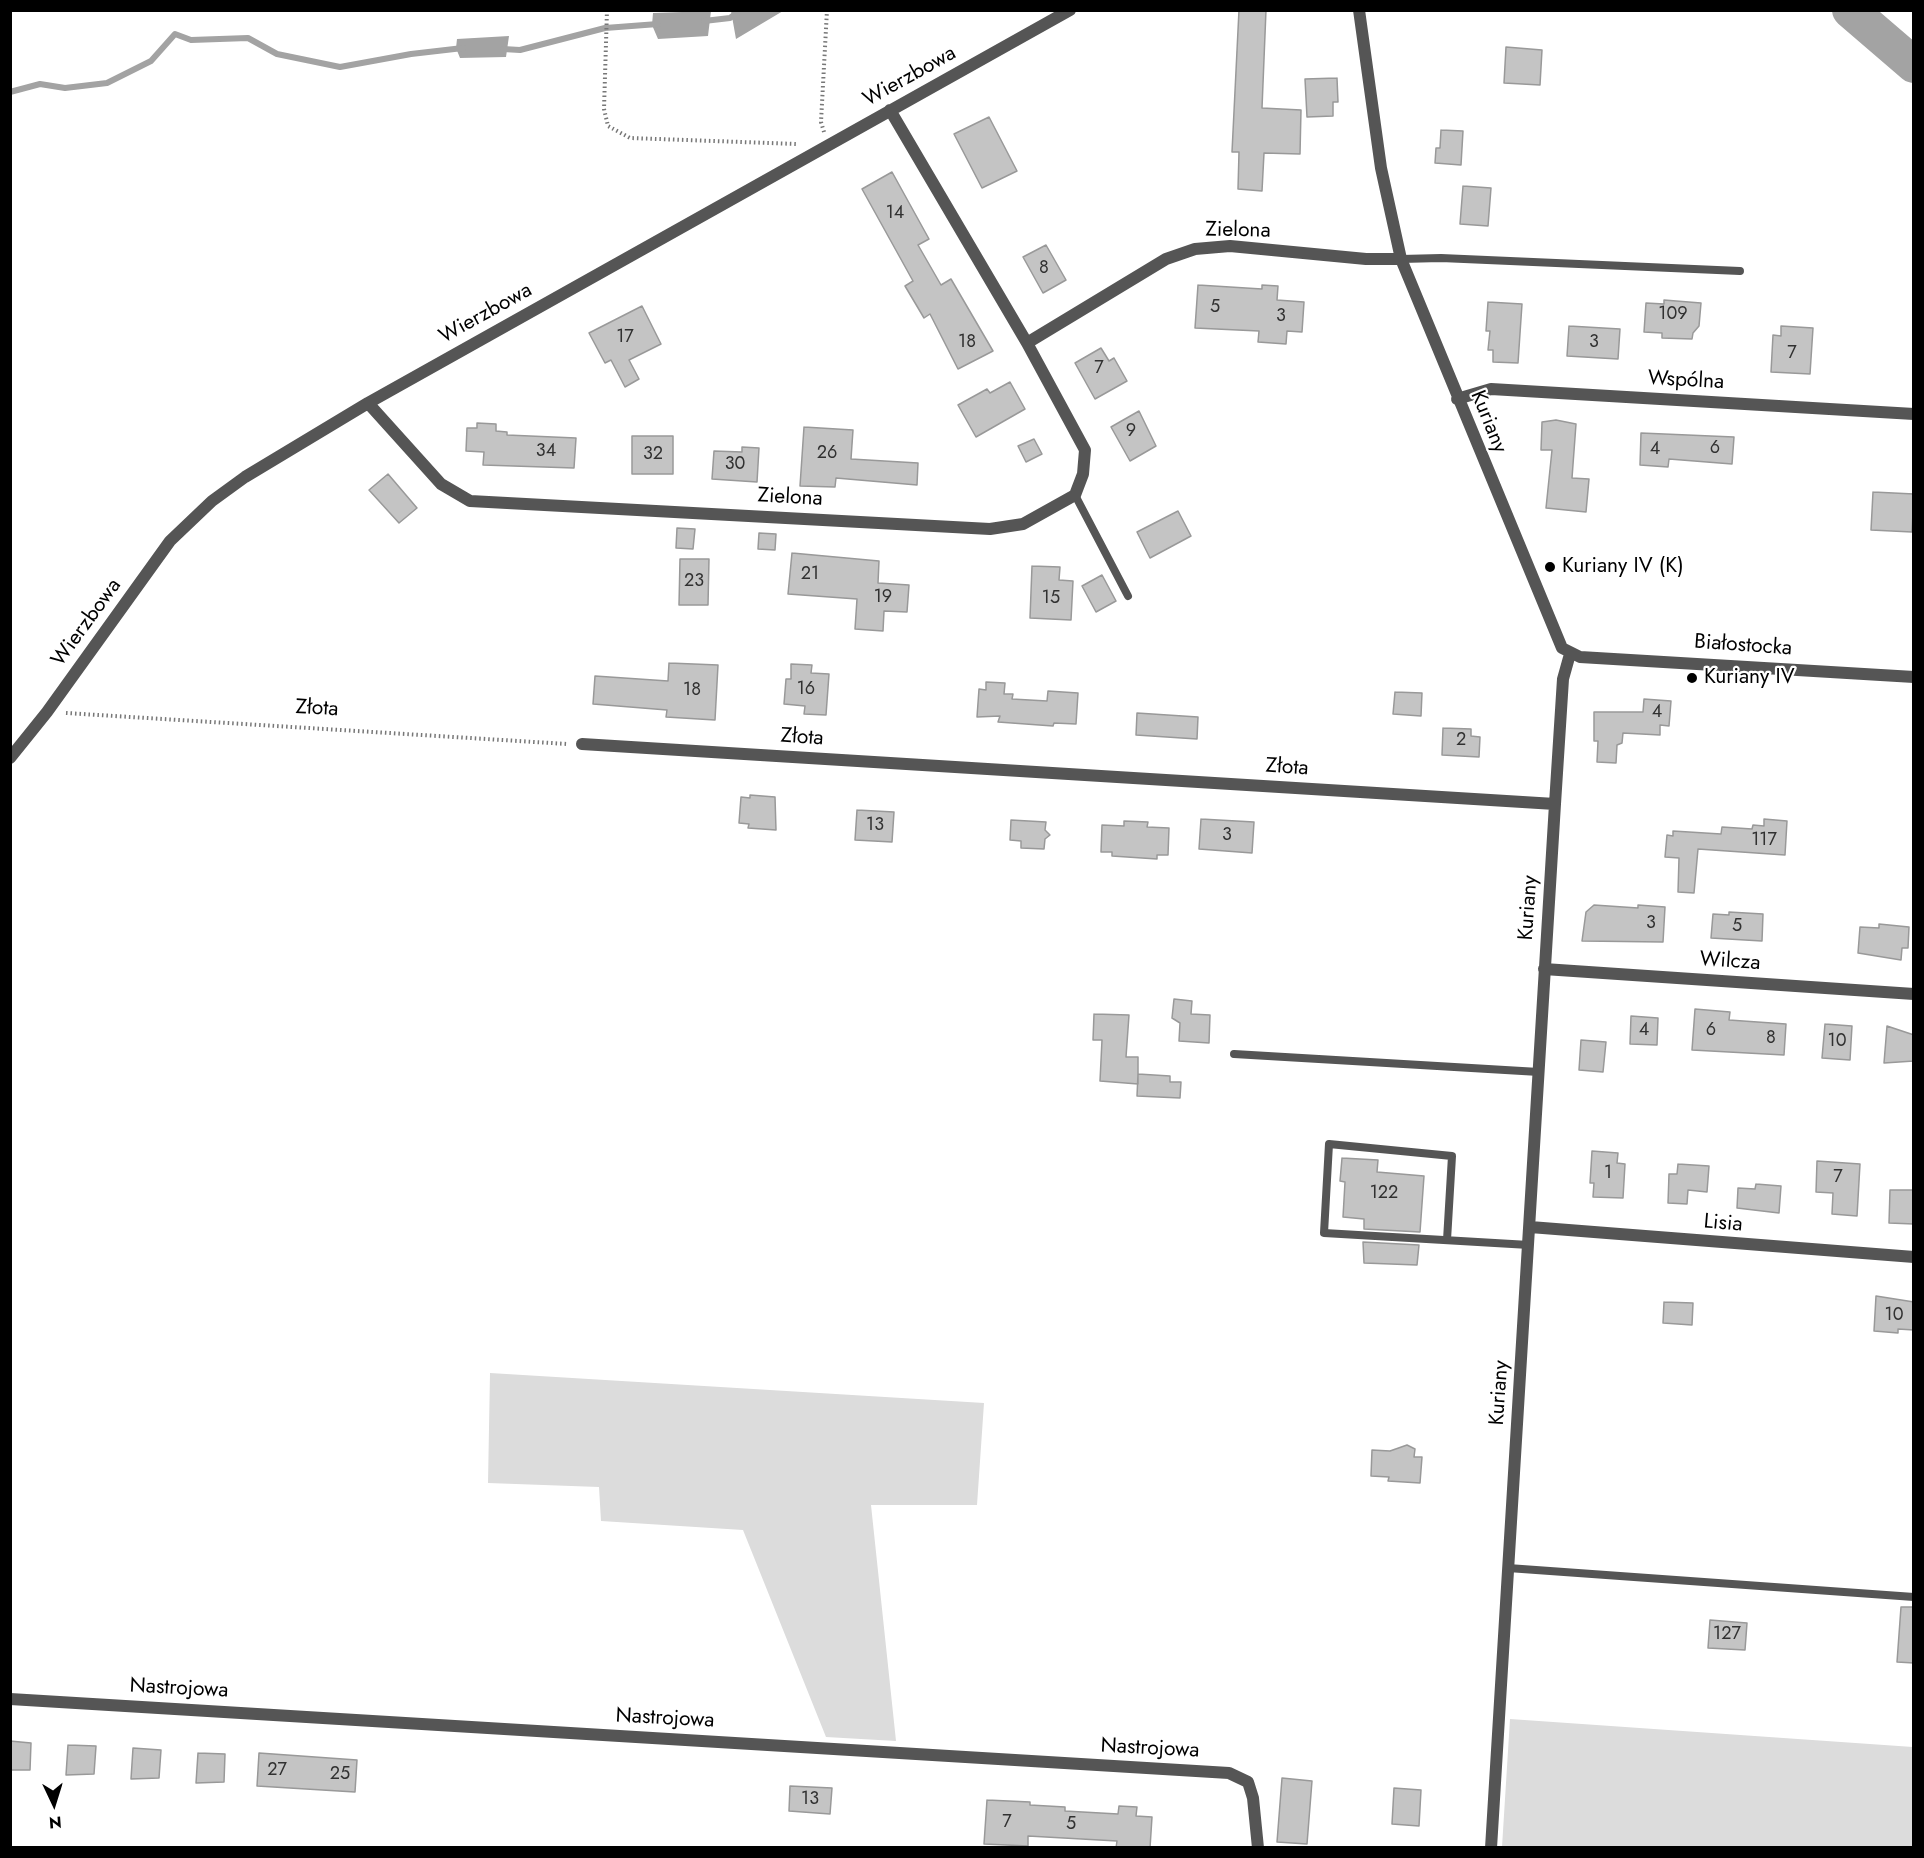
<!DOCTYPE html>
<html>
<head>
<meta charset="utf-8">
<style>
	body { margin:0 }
	#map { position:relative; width:1924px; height:1858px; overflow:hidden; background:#fff; font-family:Jost,sans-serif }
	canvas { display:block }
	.frame { position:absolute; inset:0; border:12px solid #000; pointer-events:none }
	.north { position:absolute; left:24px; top:1774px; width:60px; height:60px; -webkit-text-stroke:4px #fff; paint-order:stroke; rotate:176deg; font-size:16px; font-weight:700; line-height:24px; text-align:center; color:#000 }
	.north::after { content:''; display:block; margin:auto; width:21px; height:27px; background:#000; clip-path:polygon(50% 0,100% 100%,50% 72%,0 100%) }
</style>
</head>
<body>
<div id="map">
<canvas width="1924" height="1858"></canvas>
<div class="frame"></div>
<div class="north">N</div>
</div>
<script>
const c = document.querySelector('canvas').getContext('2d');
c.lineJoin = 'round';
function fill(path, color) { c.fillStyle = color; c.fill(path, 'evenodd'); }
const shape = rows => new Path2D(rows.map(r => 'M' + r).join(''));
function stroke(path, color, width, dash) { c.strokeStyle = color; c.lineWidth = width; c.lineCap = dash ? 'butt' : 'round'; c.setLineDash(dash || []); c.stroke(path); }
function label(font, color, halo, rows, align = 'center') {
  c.font = font + ' Jost,sans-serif'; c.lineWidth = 4.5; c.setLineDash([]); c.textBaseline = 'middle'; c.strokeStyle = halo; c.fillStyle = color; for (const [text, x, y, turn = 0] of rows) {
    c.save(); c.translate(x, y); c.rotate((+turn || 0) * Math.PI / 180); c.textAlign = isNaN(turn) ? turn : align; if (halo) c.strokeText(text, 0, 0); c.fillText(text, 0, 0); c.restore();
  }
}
const green = shape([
	[490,1373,984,1403,977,1505,871,1505,896,1741,826,1737,743,1530,601,1521,599,1487,488,1483],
	[1510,1719,1913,1747,1913,1847,1502,1847]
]);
const water = shape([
	[711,11,708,36,658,39,652,25,653,13],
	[731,11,731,10,783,11,736,39],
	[509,36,506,57,460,58,456,48,457,39]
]);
const stream = shape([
	[704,21,730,18,741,10],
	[503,49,520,50,605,28,658,24],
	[10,92,40,84,65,88,107,83,151,61,175,34,191,40,248,38,277,54,340,67,411,54,463,48]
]);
const river = shape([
	[1850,10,1914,65]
]);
const building = shape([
	[1239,10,1266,10,1262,108,1301,110,1300,154,1264,153,1262,191,1238,189,1239,152,1232,152,1239,10],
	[1506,47,1542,50,1540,85,1504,83,1506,47],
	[1337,78,1338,102,1333,102,1333,116,1307,117,1305,79,1337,78],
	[989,117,1017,171,982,188,954,134,989,117],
	[1441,130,1463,131,1461,165,1435,163,1436,148,1440,148,1441,130],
	[892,172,929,239,918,245,941,285,951,279,993,351,958,369,930,314,924,318,905,286,913,281,862,189,892,172],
	[1463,186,1491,188,1488,226,1460,224,1463,186],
	[1046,245,1066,280,1043,293,1023,257,1046,245],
	[1198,285,1262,289,1262,285,1278,286,1277,300,1304,302,1302,332,1287,331,1286,344,1258,342,1259,331,1195,328,1198,285],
	[1664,300,1701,303,1699,326,1693,333,1692,339,1662,338,1662,333,1644,332,1646,303,1664,304,1664,300],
	[1488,302,1522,304,1518,363,1493,362,1493,350,1488,350,1490,331,1486,331,1488,302],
	[642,306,661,344,629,360,639,379,625,387,611,360,605,363,589,333,642,306],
	[1569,326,1620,329,1618,359,1567,356,1569,326],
	[1781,326,1813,328,1810,374,1771,372,1773,335,1781,336,1781,326],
	[1101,348,1109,361,1114,358,1127,381,1095,399,1075,363,1101,348],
	[1010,382,1025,409,976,437,958,405,987,389,990,393,1010,382],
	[1139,411,1156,446,1130,461,1111,427,1139,411],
	[1556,420,1576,424,1572,478,1589,479,1586,512,1546,508,1552,450,1541,450,1542,422,1556,420],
	[477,423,496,424,496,431,507,432,507,435,576,438,574,468,483,465,484,452,466,451,467,428,477,428,477,423],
	[804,427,853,430,851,459,918,463,917,485,836,478,835,487,800,486,804,427],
	[1641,433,1734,437,1732,464,1669,459,1668,467,1640,465,1641,433],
	[632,436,673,436,673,474,632,474,632,436],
	[1034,439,1042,454,1026,462,1018,446,1034,439],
	[742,447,759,448,757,482,712,479,714,451,742,452,742,447],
	[388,474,417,508,399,523,369,490,388,474],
	[1873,492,1914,494,1912,532,1871,530,1873,492],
	[1178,511,1191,536,1150,558,1137,532,1178,511],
	[677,528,695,529,693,549,676,548,677,528],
	[759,533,776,534,775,550,758,549,759,533],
	[792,553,879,561,878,583,909,585,907,612,884,611,883,631,855,629,857,599,788,594,792,553],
	[680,559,709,559,708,605,679,605,680,559],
	[1032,566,1060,567,1059,580,1073,581,1071,620,1030,618,1032,566],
	[1102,575,1116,601,1096,612,1082,586,1102,575],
	[669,663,718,665,715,720,666,717,667,710,593,704,595,676,668,681,669,663],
	[791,664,812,665,811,673,829,674,826,715,804,714,805,706,784,704,786,679,791,679,791,664],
	[986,682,1005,683,1004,694,1013,694,1012,699,1047,701,1048,691,1078,693,1076,724,1054,723,1053,726,998,722,1000,716,977,717,979,689,986,690,986,682],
	[1395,692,1422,693,1421,716,1393,714,1395,692],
	[1644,699,1671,701,1669,726,1660,725,1660,735,1623,733,1622,743,1617,745,1616,763,1597,762,1598,741,1594,741,1594,712,1643,712,1644,699],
	[1137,713,1198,717,1197,739,1136,735,1137,713],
	[1443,728,1471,729,1471,736,1480,737,1479,757,1442,755,1443,728],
	[750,795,775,797,776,830,748,828,749,824,739,823,741,797,750,798,750,795],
	[857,810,894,812,892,842,855,840,857,810],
	[1201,819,1254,822,1252,853,1199,849,1201,819],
	[1764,819,1787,821,1785,855,1698,849,1694,893,1678,892,1679,858,1665,857,1667,835,1673,836,1673,831,1721,834,1722,827,1752,829,1753,825,1764,826,1764,819],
	[1011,820,1046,822,1045,830,1050,835,1045,839,1044,849,1021,848,1021,841,1010,840,1011,820],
	[1124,821,1148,822,1147,827,1169,828,1168,855,1157,855,1157,859,1112,856,1112,852,1101,852,1102,825,1124,826,1124,821],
	[1594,905,1638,908,1638,905,1665,907,1663,942,1582,941,1586,912,1594,905],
	[1729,912,1763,914,1762,941,1711,938,1713,914,1729,915,1729,912],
	[1879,924,1909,927,1908,948,1902,948,1901,960,1858,953,1860,927,1879,928,1879,924],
	[1174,999,1192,1001,1191,1014,1210,1015,1209,1043,1179,1041,1180,1023,1172,1018,1174,999],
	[1695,1009,1730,1012,1729,1020,1786,1024,1784,1055,1692,1050,1695,1009],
	[1094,1014,1129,1015,1126,1057,1138,1057,1138,1084,1100,1081,1102,1040,1093,1040,1094,1014],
	[1631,1016,1658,1018,1657,1045,1630,1044,1631,1016],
	[1825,1024,1852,1026,1850,1060,1822,1058,1825,1024],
	[1887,1026,1914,1035,1914,1061,1884,1063,1887,1026],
	[1581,1040,1606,1042,1603,1072,1579,1070,1581,1040],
	[1138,1074,1170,1076,1170,1082,1181,1082,1180,1098,1137,1096,1138,1074],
	[1592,1151,1618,1153,1617,1163,1625,1164,1623,1198,1593,1197,1594,1183,1590,1183,1592,1151],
	[1342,1158,1378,1160,1377,1172,1424,1176,1420,1232,1364,1229,1364,1219,1343,1217,1345,1182,1340,1181,1342,1158],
	[1817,1161,1860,1164,1857,1216,1832,1214,1833,1193,1816,1192,1817,1161],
	[1678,1164,1709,1166,1707,1192,1688,1190,1687,1204,1668,1203,1669,1174,1677,1174,1678,1164],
	[1756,1184,1781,1186,1779,1213,1737,1208,1738,1188,1755,1189,1756,1184],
	[1890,1190,1914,1190,1914,1224,1889,1223,1890,1190],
	[1363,1242,1419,1245,1417,1265,1364,1263,1363,1242],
	[1876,1296,1914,1302,1914,1330,1898,1329,1898,1333,1874,1331,1876,1296],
	[1664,1302,1693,1303,1692,1325,1663,1323,1664,1302],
	[1407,1445,1415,1449,1414,1457,1422,1457,1420,1483,1388,1481,1389,1477,1371,1476,1372,1450,1390,1451,1407,1445],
	[1901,1607,1914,1607,1914,1663,1897,1662,1901,1607],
	[1710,1620,1747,1623,1745,1650,1708,1648,1710,1620],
	[10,1741,31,1743,30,1770,10,1770,10,1741],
	[68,1745,96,1746,94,1774,66,1775,68,1745],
	[133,1748,161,1750,159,1778,131,1779,133,1748],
	[198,1753,225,1754,224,1782,196,1783,198,1753],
	[259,1753,357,1760,355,1792,257,1786,259,1753],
	[1282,1778,1312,1781,1307,1844,1277,1842,1282,1778],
	[790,1786,832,1788,830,1814,789,1811,790,1786],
	[1394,1788,1421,1790,1419,1826,1392,1824,1394,1788],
	[987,1800,1030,1802,1030,1805,1065,1807,1065,1811,1118,1814,1119,1806,1137,1807,1136,1816,1152,1817,1150,1848,1116,1848,1117,1841,1028,1836,1028,1846,984,1844,987,1800]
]);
const path = shape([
	[607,10,604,109,608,126,630,138,797,144],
	[824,132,821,122,827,10],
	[66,713,567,744]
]);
const service = shape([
	[1401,259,1441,258,1740,271],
	[1075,495,1128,596],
	[1234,1054,1539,1072],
	[1447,1240,1452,1156,1329,1144,1324,1233,1529,1245],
	[1508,1568,1914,1597]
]);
const minor = shape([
	[1359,10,1381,168,1401,259,1562,648,1580,657,1914,677],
	[1027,343,1166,259,1195,249,1230,246,1366,259,1401,259],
	[1457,399,1491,389,1914,414],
	[368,403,441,484,470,501,990,529,1023,524,1075,495,1083,474,1085,450,1027,343,890,110],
	[582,744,1555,804],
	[10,758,47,712,170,541,212,501,245,477,368,403,1070,10],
	[1544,969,1914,994],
	[1530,1227,1914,1257],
	[10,1699,1229,1773,1248,1782,1253,1798,1258,1848],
	[1491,1848,1555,804,1563,679,1570,654]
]);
const markers = [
	[1550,567,6,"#000"],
	[1692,678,6,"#000"]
];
const numberNames = [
	["14",895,214],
	["8",1044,269],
	["5",1215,308],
	["109",1673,315],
	["3",1281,317],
	["17",625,338],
	["18",967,343],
	["3",1594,343],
	["7",1792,354],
	["7",1099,369],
	["9",1131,432],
	["6",1715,449],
	["4",1655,450],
	["34",546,452],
	["26",827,454],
	["32",653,455],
	["30",735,465],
	["21",810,575],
	["23",694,582],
	["19",883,598],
	["15",1051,599],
	["16",806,690],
	["18",692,691],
	["4",1657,713],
	["2",1461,741],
	["13",875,826],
	["3",1227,836],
	["117",1764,841],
	["3",1651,924],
	["5",1737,927],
	["4",1644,1031],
	["6",1711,1031],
	["8",1771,1039],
	["10",1837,1042],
	["1",1608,1174],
	["7",1838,1178],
	["122",1384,1194],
	["10",1894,1316],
	["127",1727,1635],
	["27",277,1771],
	["25",340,1775],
	["13",810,1800],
	["7",1007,1823],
	["5",1071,1825]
];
const streetNames = [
	["Wierzbowa",910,77,-29],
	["Zielona",1238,231,1],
	["Wierzbowa",486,314,-29],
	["Wspólna",1686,381,3],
	["Kuriany",1488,422,68],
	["Zielona",790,498,3],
	["Wierzbowa",87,623,-54],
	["Białostocka",1743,646,4],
	["Złota",317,709,3],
	["Złota",802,738,4],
	["Złota",1287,768,4],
	["Kuriany",1529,908,-86],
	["Wilcza",1730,962,4],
	["Lisia",1723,1224,5],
	["Kuriany",1500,1393,-86],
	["Nastrojowa",179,1689,3],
	["Nastrojowa",665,1719,3],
	["Nastrojowa",1150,1749,3]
];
const poiNames = [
	["Kuriany IV (K)",1562,567],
	["Kuriany IV",1704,678]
];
fill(green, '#dcdcdc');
fill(water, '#a3a3a3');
stroke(stream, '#a3a3a3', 6);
stroke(river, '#a3a3a3', 36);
fill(building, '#c4c4c4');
stroke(building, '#999', 1.5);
stroke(path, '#777', 4, [1.5, 3]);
stroke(service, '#555', 8);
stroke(minor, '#555', 12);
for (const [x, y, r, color] of markers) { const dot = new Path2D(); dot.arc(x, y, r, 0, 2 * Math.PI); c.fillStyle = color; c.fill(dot); stroke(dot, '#fff', 2); }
label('18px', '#313131', null, numberNames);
label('21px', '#000', '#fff', streetNames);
label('21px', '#000', '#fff', poiNames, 'left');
</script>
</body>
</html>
